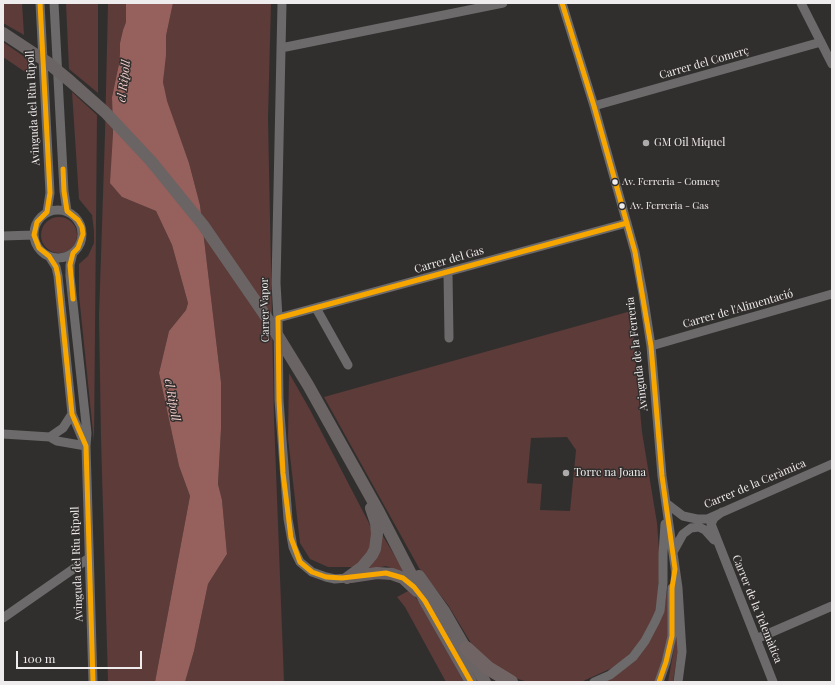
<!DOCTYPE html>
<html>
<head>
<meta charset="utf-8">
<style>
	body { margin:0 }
	#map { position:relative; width:835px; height:685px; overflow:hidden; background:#302f2e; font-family:"Playfair Display",serif }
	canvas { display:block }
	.frame { position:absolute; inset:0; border:4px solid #eeecec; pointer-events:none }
	.scale { position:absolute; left:16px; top:651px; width:126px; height:18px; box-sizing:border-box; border:2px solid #eeecec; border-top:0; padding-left:5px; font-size:12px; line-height:14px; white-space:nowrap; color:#eeecec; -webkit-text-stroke:3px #312e2d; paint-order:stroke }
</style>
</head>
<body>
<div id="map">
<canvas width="835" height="685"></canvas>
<div class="frame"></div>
<div class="scale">100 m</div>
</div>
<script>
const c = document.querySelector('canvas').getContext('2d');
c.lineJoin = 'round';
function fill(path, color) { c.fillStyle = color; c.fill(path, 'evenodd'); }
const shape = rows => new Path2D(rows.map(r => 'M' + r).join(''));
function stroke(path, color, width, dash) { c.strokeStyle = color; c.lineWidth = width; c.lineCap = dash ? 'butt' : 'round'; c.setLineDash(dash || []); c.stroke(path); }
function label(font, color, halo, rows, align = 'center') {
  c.font = font + ' "Playfair Display",serif'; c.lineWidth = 3; c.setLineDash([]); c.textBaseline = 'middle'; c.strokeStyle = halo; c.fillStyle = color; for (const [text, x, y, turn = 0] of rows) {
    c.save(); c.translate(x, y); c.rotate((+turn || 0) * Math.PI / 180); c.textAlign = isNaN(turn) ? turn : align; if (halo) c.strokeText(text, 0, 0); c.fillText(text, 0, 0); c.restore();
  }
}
const green = shape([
	[3,3,22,3,24,35,3,23],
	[66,3,98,3,98,93,69,69],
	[108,3,126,3,126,22,123,30,120,43,120,53,119,64,112,97,113,134,122,197,156,211,172,245,188,303,186,310,169,331,159,373,179,466,190,496,155,682,108,682,101,439,99,316,105,134],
	[173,3,271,3,268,118,274,418,284,682,185,682,194,651,208,584,227,554,222,500,218,484,221,429,221,382,200,205,189,163,166,101,163,82,166,36],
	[3,42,29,60,31,76,3,57],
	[72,92,97,115,94,442,79,295,79,264,88,256,94,243,94,231,92,215,79,199],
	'41 235a18 18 0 1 1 36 0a18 18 0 1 1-36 0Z',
	[631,311,642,432,657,523,660,564,657,608,644,636,637,646,625,659,612,668,581,682,528,682,518,679,504,673,480,655,471,643,448,605,419,568,324,397],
	[567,437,576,450,570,511,540,510,542,484,527,483,531,438],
	[289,373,309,408,369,523,374,536,368,551,356,567,328,567,310,559,300,543,288,438],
	[381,533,406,574,386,566,368,570,378,552],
	[410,590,419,602,464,682,446,682,405,607,397,597],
	[667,591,669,591,668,643,655,681,654,682,608,682,607,680,651,638,662,616,665,603],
	[677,631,678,649,673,682,668,682]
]);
const water = shape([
	[126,3,173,3,166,36,166,55,163,82,167,101,189,163,200,205,221,382,221,429,218,484,222,500,227,554,208,584,194,651,185,682,155,682,190,496,179,466,159,373,169,331,186,310,188,303,172,245,156,211,122,197,110,183,113,134,112,97,119,64,120,53,120,43,123,30,126,22]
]);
const minor = shape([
	[40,3,50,193,47,212],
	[54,3,64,191,67,211],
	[282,3,276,283,278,318,279,400,288,519,293,547,296,554,300,562,312,572,326,577,335,579,347,578],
	[562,3,594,106,635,252,643,294,651,346,662,476,678,588,682,652,678,682],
	[801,3,832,64],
	[281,48,503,3],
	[594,106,821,42],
	'34 234a24 24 0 1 1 48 0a24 24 0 1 1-48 0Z',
	[3,236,34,235],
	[73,253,70,265,70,276,87,433,86,446,93,682],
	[49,256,56,267,58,276,72,414,85,445],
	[448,273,449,338],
	[316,308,348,365],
	[278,318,627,223],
	[651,346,832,294],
	[3,434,50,437,57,441,86,446],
	[50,437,63,428,72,414],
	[666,503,683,516,697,519,707,519,832,464],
	[722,512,714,518,711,524,773,682],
	[673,552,683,534,691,528,699,527,705,530,714,540],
	[3,618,89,558],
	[756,639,832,606],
	[594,682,610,675,633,657,645,641,655,622,660,611,663,583,663,554,665,524],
	[659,682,666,662,672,636,672,588]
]);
const major = shape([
	[3,33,47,62,70,81,105,112,151,161,203,225,265,315,308,385,379,512,425,601,471,682],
	[419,576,444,611,485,682],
	[351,577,377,573,392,574,403,578,417,591],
	[347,578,362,567,372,555,375,549,377,534,376,523,371,508]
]);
const highway = shape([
	[466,648,488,668,511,682]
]);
const bus1 = shape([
	[40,3,50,193,47,212,37,222,34,235,39,248,49,256,56,267,58,276,72,414,86,446,93,682],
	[562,3,594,106,635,252,651,346,662,476,675,569,672,588,672,636,666,662,659,682],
	[63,169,64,191,67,211,78,220,82,227,83,234,78,248,73,253,70,265,73,299],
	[471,682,425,601,414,587,403,578,386,573,342,578,326,577,312,572,300,562,291,538,283,473,279,400,278,318,627,223]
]);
const markers = [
	[646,143,4,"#acaaaa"],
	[615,182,3.5,"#eeecec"],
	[622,206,3.5,"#eeecec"],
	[566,473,4,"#acaaaa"]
];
const busNames = [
	["Av. Ferreria - Comerç",622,182],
	["Av. Ferreria - Gas",630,206]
];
const streetNames = [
	["Carrer del Comerç",704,63,-16],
	["Avinguda del Riu Ripoll",33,108,-93],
	["Carrer del Gas",449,260,-16],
	["Carrer de l'Alimentació",738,309,-16],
	["Carrer Vapor",265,310,-91],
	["Avinguda de la Ferreria",637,354,-97],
	["Carrer de la Ceràmica",755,484,-23],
	["Avinguda del Riu Ripoll",77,564,-92],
	["Carrer de la Telemàtica",757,609,68]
];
const poiNames = [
	["GM Oil Miquel",654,143],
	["Torre na Joana",574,473]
];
const waterNames = [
	["el Ripoll",124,81,-83],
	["el Ripoll",172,400,80]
];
fill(green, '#5c3b39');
fill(water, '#96605c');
stroke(minor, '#6c6a6a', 9);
stroke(major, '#6b6464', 12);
stroke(highway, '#706564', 14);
stroke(bus1, '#f7a600', 5);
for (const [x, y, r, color] of markers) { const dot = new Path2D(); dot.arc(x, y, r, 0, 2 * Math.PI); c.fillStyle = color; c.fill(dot); stroke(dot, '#312e2d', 1.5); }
label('10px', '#eeecec', '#312e2d', busNames, 'left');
label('11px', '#eeecec', '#312e2d', streetNames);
label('11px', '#eeecec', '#312e2d', poiNames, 'left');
label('italic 12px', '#f4cecb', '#312e2d', waterNames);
</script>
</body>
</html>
